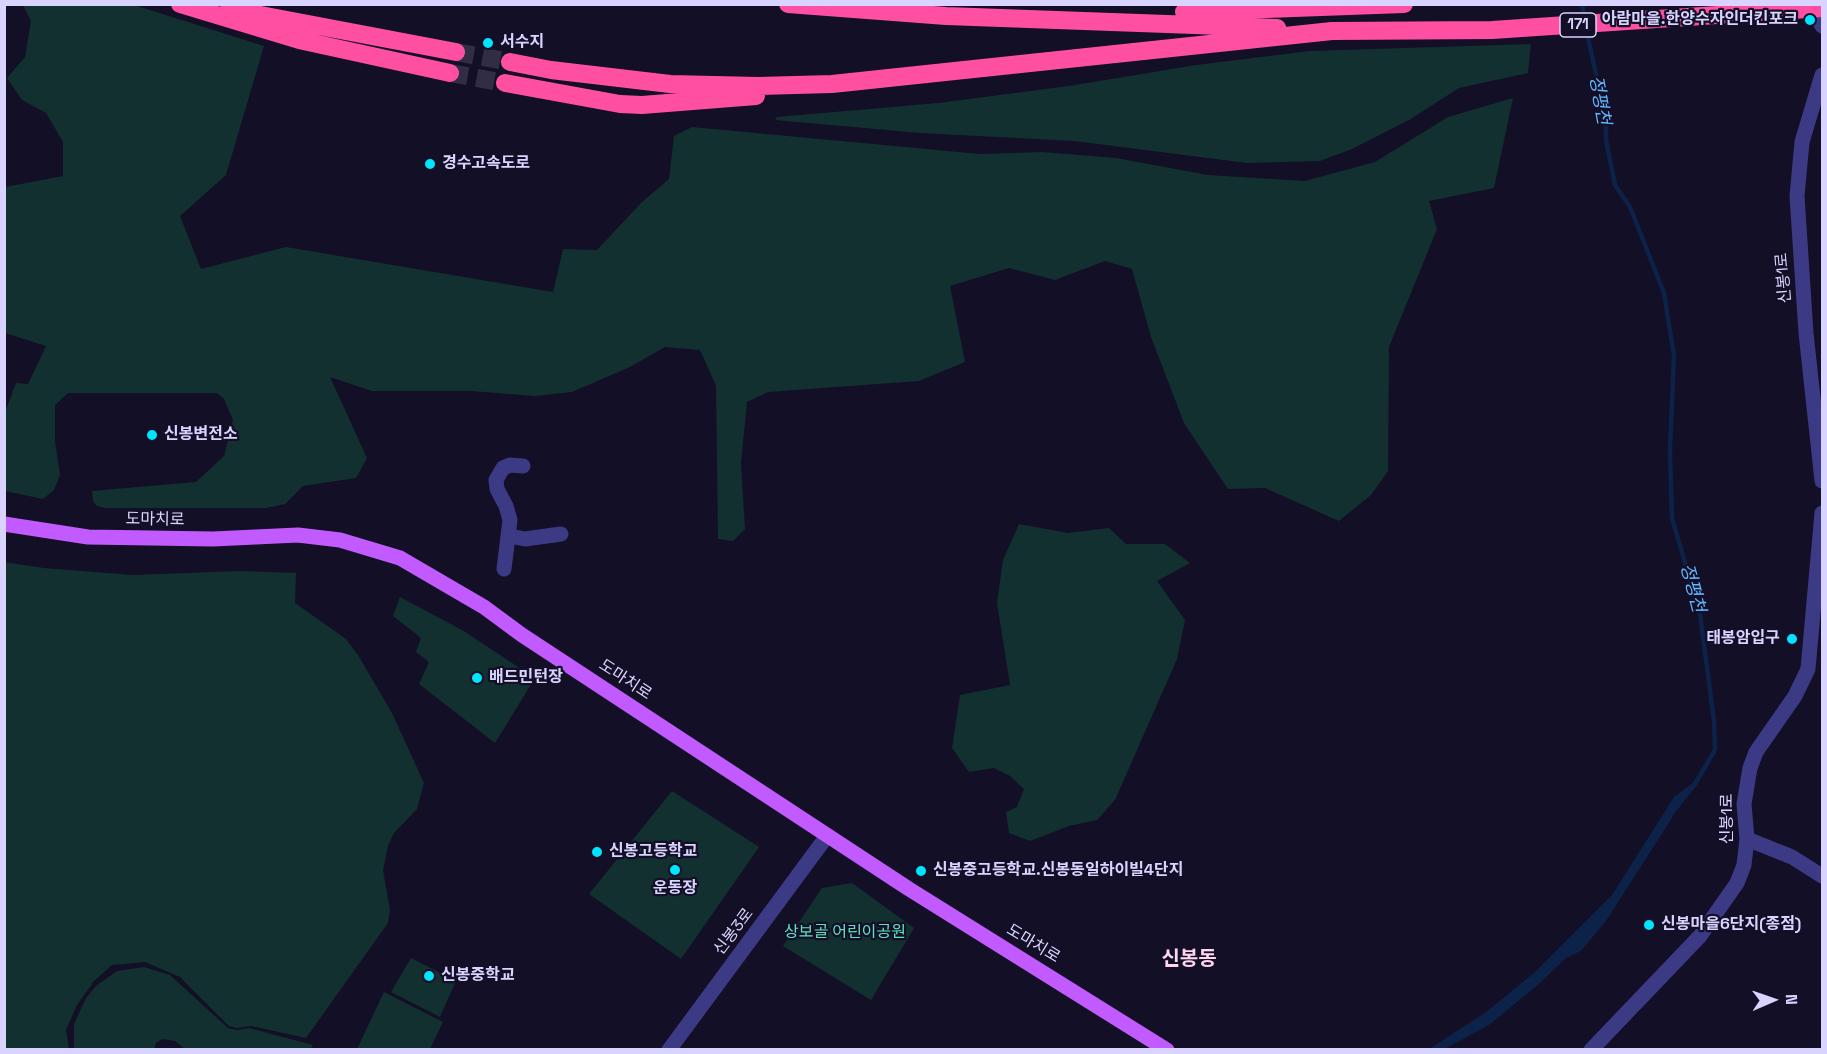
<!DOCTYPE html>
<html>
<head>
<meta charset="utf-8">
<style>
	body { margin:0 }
	#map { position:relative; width:1827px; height:1054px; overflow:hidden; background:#130f26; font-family:"Space Grotesk",sans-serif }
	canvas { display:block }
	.frame { position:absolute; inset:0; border:6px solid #d9d4ff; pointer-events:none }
	.north { position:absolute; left:1743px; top:970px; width:60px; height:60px; -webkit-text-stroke:4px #130f26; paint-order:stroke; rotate:88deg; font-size:16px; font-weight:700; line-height:24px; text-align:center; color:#d9d4ff }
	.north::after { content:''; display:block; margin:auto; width:21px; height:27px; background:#d9d4ff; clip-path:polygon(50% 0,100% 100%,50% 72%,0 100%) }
</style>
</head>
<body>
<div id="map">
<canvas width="1827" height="1054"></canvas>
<div class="frame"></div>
<div class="north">N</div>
</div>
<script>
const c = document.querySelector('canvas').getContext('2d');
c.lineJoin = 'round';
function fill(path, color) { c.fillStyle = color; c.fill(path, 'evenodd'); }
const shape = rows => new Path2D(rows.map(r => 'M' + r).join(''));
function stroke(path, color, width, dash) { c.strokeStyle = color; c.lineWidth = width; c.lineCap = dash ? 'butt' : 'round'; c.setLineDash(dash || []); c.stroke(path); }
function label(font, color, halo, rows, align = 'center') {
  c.font = font + ' "Space Grotesk","Noto Sans KR",sans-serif'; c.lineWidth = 4.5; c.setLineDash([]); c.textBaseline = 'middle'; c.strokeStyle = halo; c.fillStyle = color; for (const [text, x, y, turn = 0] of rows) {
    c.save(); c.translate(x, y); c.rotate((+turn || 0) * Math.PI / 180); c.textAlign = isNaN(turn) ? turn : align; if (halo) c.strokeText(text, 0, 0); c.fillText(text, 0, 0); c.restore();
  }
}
const green = shape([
	[23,5,134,5,264,46,226,175,180,216,201,269,286,247,553,292,563,249,597,250,641,203,669,179,674,136,692,127,980,154,1042,152,1116,158,1208,175,1305,181,1375,162,1448,117,1513,98,1494,188,1429,201,1437,229,1389,347,1388,471,1371,495,1339,521,1265,488,1228,489,1184,423,1151,337,1132,269,1105,261,1055,280,1009,268,950,286,965,362,919,381,768,392,747,402,741,463,745,529,733,541,718,539,716,386,700,350,665,347,630,367,572,392,535,396,471,391,372,391,330,377,367,458,356,478,303,486,285,504,266,508,105,508,97,506,93,501,92,491,196,482,224,456,233,420,224,399,217,393,68,393,55,405,55,441,60,475,54,490,43,499,5,491,5,412,16,383,28,384,46,346,5,333,5,187,63,176,63,142,46,113,22,100,7,78,25,57,31,21],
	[1531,44,1528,73,1459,88,1409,120,1352,149,1320,161,1247,163,1074,141,920,133,775,120,777,117,938,103,1069,86,1196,65,1310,51],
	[1019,524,1068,533,1109,528,1126,544,1165,544,1190,563,1157,581,1185,620,1177,659,1115,800,1097,820,1069,826,1030,841,1009,833,1006,812,1017,807,1024,789,1010,776,994,768,969,772,952,748,960,695,1010,685,997,603,1003,560],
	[4,562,44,568,133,575,240,571,296,573,295,603,346,639,358,655,392,713,424,783,417,809,394,833,388,846,383,870,390,910,388,923,306,1038,251,1026,236,1028,229,1026,180,977,145,962,112,965,94,981,77,1005,66,1030,69,1049,5,1049],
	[400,597,462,630,535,678,495,743,419,684,429,662,416,652,421,638,393,616],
	[672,791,759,847,681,959,589,894],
	[852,883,914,928,871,1000,783,946,822,888],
	[411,958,456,981,440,1017,391,992],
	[144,967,170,975,228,1028,236,1030,249,1028,313,1045,310,1050,186,1050,175,1041,162,1039,156,1043,154,1049,74,1049,74,1024,86,998,96,986,117,971],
	[384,992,443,1022,430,1049,357,1049]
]);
const water = shape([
	[1698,779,1681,800,1672,818,1606,921,1581,951,1566,958,1539,984,1489,1025,1445,1049,1429,1049,1486,1012,1535,972,1612,895,1674,797]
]);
const stream = shape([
	[1582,4,1585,20],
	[1586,28,1606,120,1606,140,1615,185,1630,207,1664,293,1674,356,1670,450,1672,518,1700,614,1714,721,1715,750,1695,784,1675,809]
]);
const highwayTunnel = shape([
	[456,52,510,62],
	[450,73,505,83]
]);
const minor = shape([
	[1810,4,1822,26],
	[1822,75,1802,142,1797,196,1806,333,1822,481],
	[510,536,525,539,561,534],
	[504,569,510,520,506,506,497,489,496,480,503,468,510,465,523,466],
	[1747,839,1792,857,1822,876],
	[669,1050,827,836],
	[1591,1050,1700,936,1737,883,1744,865,1747,839,1744,804,1750,768,1756,752,1795,696,1808,669,1822,513]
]);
const major = shape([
	[4,524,88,537,213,539,298,535,340,540,400,558,484,607,522,635,909,889,1167,1050]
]);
const highway = shape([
	[180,4,299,40,450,73],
	[788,4,946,16,1277,28],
	[229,9,456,52],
	[1184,12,1404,4],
	[510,62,551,70,670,84,758,86,832,84,1332,31],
	[505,83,620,104,642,105,756,96]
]);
const highwayBridge = shape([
	[1332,31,1492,30,1822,8]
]);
const markers = [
	[1810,20,6,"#00e5ff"],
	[488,43,6,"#00e5ff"],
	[430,164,6,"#00e5ff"],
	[152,435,6,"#00e5ff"],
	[1792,639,6,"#00e5ff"],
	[477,678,6,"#00e5ff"],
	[597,852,6,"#00e5ff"],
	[675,870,6,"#00e5ff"],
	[921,871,6,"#00e5ff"],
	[1649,925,6,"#00e5ff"],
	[429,976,6,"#00e5ff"]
];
const shields = [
	[1578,25,36]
];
const shieldNames = [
	["171",1578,25]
];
const poiNames = [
	["아람마을.한양수자인더킨포크",1798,20,"right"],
	["서수지",500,43],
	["경수고속도로",442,164],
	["신봉변전소",164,435],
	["태봉암입구",1780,639,"right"],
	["배드민턴장",489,678],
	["신봉고등학교",609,852],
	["신봉중고등학교.신봉동일하이빌4단지",933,871],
	["운동장",675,889,"center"],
	["신봉마을6단지(종점)",1661,925],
	["신봉중학교",441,976]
];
const streetNames = [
	["신봉1로",1784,278,-95],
	["도마치로",155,520,1],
	["도마치로",625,680,33],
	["신봉1로",1728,819,-90],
	["신봉3로",734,932,-53],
	["도마치로",1033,944,31]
];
const parkNames = [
	["상보골 어린이공원",845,933]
];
const waterNames = [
	["정평천",1599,100,80],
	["정평천",1692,588,75]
];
const quarterNames = [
	["신봉동",1189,960]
];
fill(green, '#12302f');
fill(water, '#0c2248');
stroke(stream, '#0c2248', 4.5);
stroke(highwayTunnel, '#312d47', 18, [18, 9]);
stroke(minor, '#3d3a85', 15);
stroke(major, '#c25bff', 15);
stroke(highway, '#ff4fa3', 18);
stroke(highwayBridge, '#ff4fa3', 18);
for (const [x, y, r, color] of markers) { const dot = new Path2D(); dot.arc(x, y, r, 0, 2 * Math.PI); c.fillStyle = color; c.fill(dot); stroke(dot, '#130f26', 2); }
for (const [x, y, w] of shields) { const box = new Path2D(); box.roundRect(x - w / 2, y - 12, w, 24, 4.5); c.fillStyle = '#130f26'; c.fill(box); stroke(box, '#d9d4ff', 1.5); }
label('bold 15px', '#d9d4ff', null, shieldNames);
label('bold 16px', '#d9d4ff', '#130f26', poiNames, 'left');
label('16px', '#d9d4ff', '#130f26', streetNames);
label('16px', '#5fe0c0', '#130f26', parkNames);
label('italic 18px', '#62b6ff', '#130f26', waterNames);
label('bold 20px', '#ffd6f0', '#130f26', quarterNames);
</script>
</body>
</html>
